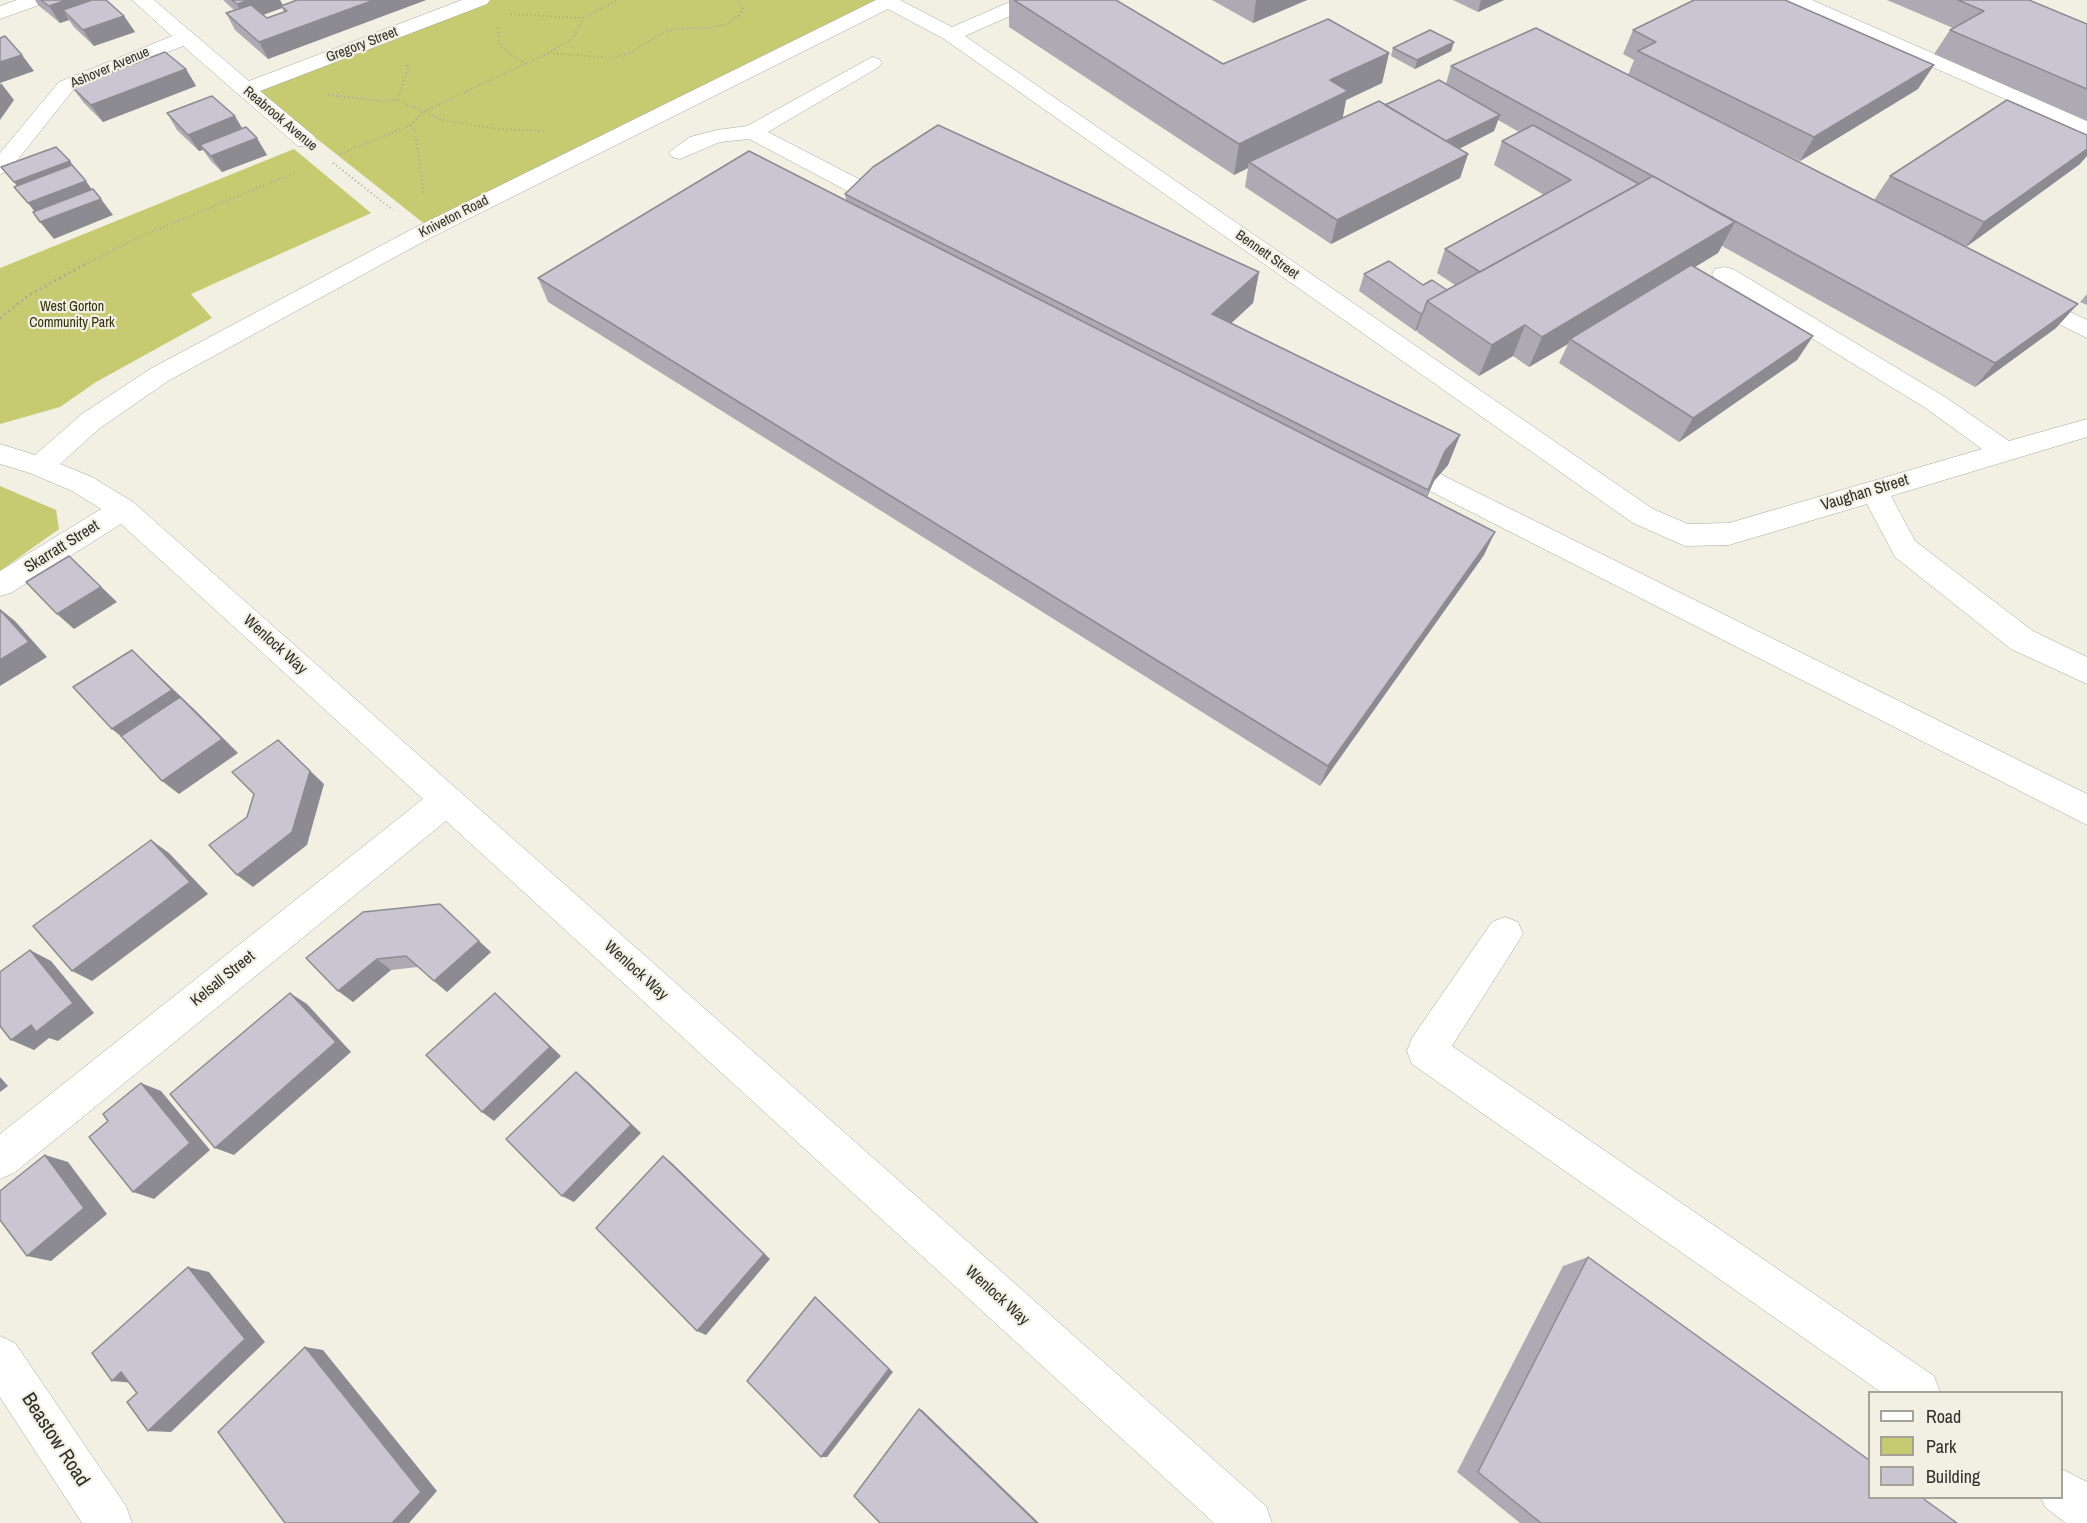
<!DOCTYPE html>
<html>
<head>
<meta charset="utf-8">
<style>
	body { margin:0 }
	#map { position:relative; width:2087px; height:1523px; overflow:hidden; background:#f2efe3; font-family:"Archivo Narrow",sans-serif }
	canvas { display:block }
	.legend { position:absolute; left:1868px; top:1391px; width:195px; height:108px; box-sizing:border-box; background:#f2efe3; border:2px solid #a4a299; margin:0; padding:8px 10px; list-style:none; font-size:18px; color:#302f2b }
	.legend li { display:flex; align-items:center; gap:12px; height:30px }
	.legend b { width:30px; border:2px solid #a4a299 }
</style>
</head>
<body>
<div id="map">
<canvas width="2087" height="1523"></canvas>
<ul class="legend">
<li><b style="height:8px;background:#fff"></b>Road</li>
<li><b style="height:16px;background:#c6cb72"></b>Park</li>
<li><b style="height:16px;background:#c9c6d1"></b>Building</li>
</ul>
</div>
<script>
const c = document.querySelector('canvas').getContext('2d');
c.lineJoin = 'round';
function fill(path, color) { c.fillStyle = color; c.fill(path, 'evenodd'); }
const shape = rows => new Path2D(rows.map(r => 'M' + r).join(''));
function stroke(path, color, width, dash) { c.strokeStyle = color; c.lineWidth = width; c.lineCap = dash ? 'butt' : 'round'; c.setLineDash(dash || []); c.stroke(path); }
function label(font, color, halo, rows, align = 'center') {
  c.font = font + ' "Archivo Narrow",sans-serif'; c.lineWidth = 4.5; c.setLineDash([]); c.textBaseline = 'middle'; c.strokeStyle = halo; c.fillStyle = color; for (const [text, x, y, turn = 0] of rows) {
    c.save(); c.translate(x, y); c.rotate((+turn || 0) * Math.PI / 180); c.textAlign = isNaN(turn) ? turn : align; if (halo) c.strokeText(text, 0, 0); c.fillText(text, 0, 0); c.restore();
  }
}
const green = shape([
	[489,0,878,0,426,225,255,90],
	[294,149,371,213,191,294,212,318,96,382,60,407,0,424,0,268],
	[0,486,56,510,59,529,0,571]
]);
const pathFar1 = shape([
	[511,14,583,18],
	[498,28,500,46,525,64],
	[549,53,612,58,632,52,658,35,674,29,711,28,726,24,739,16,743,8,737,0],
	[328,95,379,101,397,100,443,120,497,129,546,131],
	[397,100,408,69,407,64],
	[411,125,415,132,424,195],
	[340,154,411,125,423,112,548,53,573,38,583,18,618,0],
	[333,163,393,210],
	[84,265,139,237,294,173]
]);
const path = shape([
	[0,318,29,295,87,263]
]);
const minor = shape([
	[17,0,45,0,42,4,0,19,0,6,17,0],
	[132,0,154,0,249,81,462,0,490,0,487,4,260,91,314,136,317,141,314,146,298,146,183,46,73,90,8,172,0,174,0,153,59,82,172,36,132,0],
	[876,0,900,0,952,27,1014,0,1040,0,1037,4,965,36,1653,509,1688,524,1729,523,1982,449,1927,409,1715,279,1712,274,1715,269,1724,267,1733,269,1945,397,2009,441,2087,419,2087,437,1891,496,1915,541,2033,631,2087,657,2087,684,2011,649,1895,557,1867,504,1729,545,1685,546,1633,523,944,39,888,9,430,238,168,381,100,428,60,464,92,477,133,502,1266,1506,1272,1523,1214,1523,446,821,14,1173,0,1179,0,1134,423,799,121,524,11,593,0,596,0,571,101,509,72,491,30,473,0,464,0,444,35,455,82,414,150,369,414,228,876,0],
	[1786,0,1812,0,2087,121,2087,135,1789,4,1786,0],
	[872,57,879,59,882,63,879,67,768,132,886,193,889,198,886,203,870,203,749,139,720,142,680,159,672,157,669,152,690,137,717,130,747,126,872,57],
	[2025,290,2087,320,2087,338,2016,303,2013,298,2016,293,2025,290],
	[1434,471,2087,794,2087,825,1424,488,1420,481,1424,474,1434,471],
	[1505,917,1518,922,1523,934,1452,1046,1934,1376,1940,1392,1881,1392,1412,1064,1407,1051,1412,1038,1492,922,1505,917],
	[0,1336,15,1343,126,1506,132,1523,82,1523,0,1397,0,1336],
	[2062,1469,2087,1482,2087,1523,2066,1523,2046,1508,2041,1498,2062,1498,2062,1469]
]);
const wall = shape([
	[35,0,106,0,124,16,135,32,94,46,74,27,69,20,60,23,38,5],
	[223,0,280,0,283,5,297,0,426,0,268,59,235,30,226,13,234,10],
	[282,8,284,12,267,18,263,15],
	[1009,0,1116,0,1223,64,1389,53,1382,83,1346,100,1342,118,1446,84,1451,66,1628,75,1634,60,1623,54,1633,30,1918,89,1800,161,1677,100,1874,200,1890,176,2080,164,1966,247,2056,328,1975,387,1722,246,1718,253,1695,267,1813,336,1797,360,1679,442,1559,363,1568,344,1529,367,1513,356,1479,376,1417,332,1417,330,1415,331,1359,291,1364,274,1447,290,1455,285,1437,273,1445,249,1544,195,1494,165,1502,141,1519,132,1498,120,1494,131,1459,149,1468,154,1460,178,1331,244,1245,187,1248,168,1234,175,1009,27],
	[1212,0,1307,0,1253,23],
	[1453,0,1504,0,1478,12],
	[1887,0,2029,0,2087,24,2087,121,1934,54,1950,30,1953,28],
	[1454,42,1451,51,1415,69,1391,56,1393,48],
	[186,69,196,86,103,122,84,103,72,87],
	[167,113,242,129,267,155,222,172,211,161,203,150,199,151,177,130],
	[845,194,1259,272,1253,303,1231,323,1460,435,1448,465,1434,481,1427,497,1484,555,1320,786,548,302,538,278,846,201],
	[2087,294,2087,305,2080,302],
	[491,952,447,992,418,967,391,970,353,1002,306,958],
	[1588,1257,1957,1523,1520,1523,1457,1472,1563,1266]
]);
const shadedWall = shape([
	[67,0,97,0,63,10,69,20,60,23,49,6],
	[250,0,280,0,284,8,281,6,282,8,246,21,237,4],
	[374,0,426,0,268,59,259,42],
	[1256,0,1307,0,1253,23],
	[1481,0,1504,0,1478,12],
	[124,16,135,32,94,46,83,30],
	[1454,42,1451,51,1415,69,1417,60],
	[1389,53,1382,83,1346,100,1342,122,1249,162,1248,168,1234,175,1239,144,1330,80],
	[22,55,34,71,0,83,0,62],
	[1934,65,1918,89,1800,161,1814,137],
	[186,69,196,86,103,122,91,105],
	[1,83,14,100,0,120,0,85],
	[1500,115,1494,131,1433,162,1438,145],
	[235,116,245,133,200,145,203,150,199,151,188,135],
	[257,138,267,155,222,172,211,156],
	[2087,149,2087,156,2080,164,1966,247,1984,222],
	[1468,154,1460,178,1331,244,1337,220],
	[70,161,82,178,27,199,14,182],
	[86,181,98,198,41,220,28,203],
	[101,199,113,215,54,239,40,222],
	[1735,222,1718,253,1573,341,1570,339,1568,344,1529,367,1542,337],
	[1259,272,1253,303,1208,345,1212,314],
	[2078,304,2056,328,1975,387,1995,363],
	[1423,313,1417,330,1415,331,1421,314],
	[1525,325,1513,356,1479,376,1492,345],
	[1813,336,1797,360,1679,442,1693,418],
	[1460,435,1448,465,1434,481,1417,520,1445,451],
	[1495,532,1484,555,1320,786,1328,766],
	[69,556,117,602,74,629,57,614],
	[0,609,15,621,47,657,0,686],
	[132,650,196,711,238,753,179,794,162,781,129,743,112,729],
	[278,740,324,784,307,845,253,887,237,875],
	[151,840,169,853,208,894,92,981,72,971],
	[479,941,491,952,447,992,434,981],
	[30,950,51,961,94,1013,58,1041,49,1038,34,1050,11,1040],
	[377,959,391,970,353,1002,338,991],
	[290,993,307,1004,351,1052,234,1155,215,1148],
	[495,993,561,1056,494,1121,482,1112],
	[576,1072,587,1081,641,1133,574,1202,562,1196],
	[0,1077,8,1086,0,1092],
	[141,1083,161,1091,210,1150,154,1199,133,1192],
	[45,1155,68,1162,107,1214,51,1261,27,1256],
	[663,1156,672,1163,770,1259,706,1335,697,1331],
	[188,1267,209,1272,265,1342,171,1432,148,1431],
	[815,1297,821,1302,893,1372,827,1457,821,1457],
	[305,1347,323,1350,437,1491,409,1523,392,1523],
	[121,1372,135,1383,112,1381],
	[919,1409,922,1410,1039,1523,1037,1523]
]);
const building = shape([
	[41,0,67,0,49,6,41,0],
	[92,0,106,0,124,16,83,30,63,10,92,0],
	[232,0,250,0,237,4,232,0],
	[297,0,374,0,259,42,226,13,251,5,267,18,287,11,281,6,297,0],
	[1014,0,1116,0,1223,64,1328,19,1389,53,1330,80,1348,91,1239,144,1014,0],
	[1694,0,1785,0,1934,65,1814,137,1638,51,1656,42,1633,30,1694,0],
	[1958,0,2029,0,2087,24,2087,89,1950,30,1984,11,1958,0],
	[1536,28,2078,304,1995,363,1451,66,1536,28],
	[1430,30,1454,42,1417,60,1393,48,1430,30],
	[5,36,22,55,0,62,0,38,5,36],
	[165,52,186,69,91,105,72,87,165,52],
	[1439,80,1500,115,1446,141,1385,105,1439,80],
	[212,96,235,116,188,135,167,113,212,96],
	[2007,100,2087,135,2087,149,1984,222,1890,176,2007,100],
	[1379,101,1468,154,1337,220,1249,162,1379,101],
	[938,125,1259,272,1212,314,1460,435,1445,451,1428,490,845,194,873,167,938,125],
	[1533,125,1639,184,1480,272,1445,249,1571,180,1502,141,1533,125],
	[246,127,257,138,211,156,200,145,246,127],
	[56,147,70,161,14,182,1,167,56,147],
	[749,151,1495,532,1328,766,538,278,749,151],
	[72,165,86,181,28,203,14,187,72,165],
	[1653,176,1735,222,1542,337,1525,325,1492,345,1427,301,1653,176],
	[93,189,101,199,40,222,33,212,93,189],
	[1389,261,1423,285,1432,280,1447,290,1427,301,1423,313,1421,314,1364,274,1389,261],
	[1691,265,1813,336,1693,418,1570,339,1691,265],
	[69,556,101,587,57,614,26,582,69,556],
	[0,610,29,642,0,660,0,610],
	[132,650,172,690,112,729,73,687,132,650],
	[180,697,222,739,162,781,121,736,180,697],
	[278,740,310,771,292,832,237,875,209,845,247,817,254,794,232,772,278,740],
	[151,840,190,882,72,971,33,926,151,840],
	[440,904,479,941,434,981,406,956,377,959,338,991,306,958,363,912,440,904],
	[30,950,73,1003,36,1032,31,1025,11,1040,0,1026,0,972,30,950],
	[290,993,336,1042,215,1148,170,1094,290,993],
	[495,993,550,1047,482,1112,426,1055,495,993],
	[576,1072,631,1125,562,1196,506,1139,576,1072],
	[141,1083,190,1143,133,1192,89,1137,108,1121,103,1114,141,1083],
	[45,1155,84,1208,27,1256,0,1220,0,1191,45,1155],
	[663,1156,764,1254,697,1331,596,1228,663,1156],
	[1588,1257,1869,1460,1869,1497,1921,1497,1957,1523,1541,1523,1478,1472,1588,1257],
	[188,1267,245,1339,148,1431,127,1402,137,1393,121,1372,112,1381,92,1353,188,1267],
	[815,1297,889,1369,821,1457,747,1381,815,1297],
	[305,1347,421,1492,392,1523,285,1523,218,1432,305,1347],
	[919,1409,1037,1523,880,1523,854,1496,919,1409]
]);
const farStreetnames = [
	["Gregory Street",362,45,-21],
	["Ashover Avenue",110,68,-23],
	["Reabrook Avenue",280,119,40],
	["Kniveton Road",454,217,-27],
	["Bennett Street",1267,255,35]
];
const farParknames = [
	["West Gorton",72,307],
	["Community Park",72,323]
];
const streetNames = [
	["Vaughan Street",1865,493,-17],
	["Skarratt Street",62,547,-32],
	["Wenlock Way",275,645,42],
	["Wenlock Way",636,971,42],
	["Kelsall Street",223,979,-39],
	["Wenlock Way",997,1296,42]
];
const nearStreetnames = [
	["Beastow Road",55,1440,57]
];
fill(green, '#c6cb72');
stroke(minor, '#aaa89c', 1);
stroke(pathFar1, '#a8a69d', 2, [1, 3]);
stroke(path, '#a8a69d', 3, [1.5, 4]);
fill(minor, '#fff');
fill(wall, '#adaab4');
fill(shadedWall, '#8d8b92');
fill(building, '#c9c6d1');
stroke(building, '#8d8b92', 1.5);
label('14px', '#302f2b', '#f2efe3', farStreetnames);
label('14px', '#2f3006', '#f2efe3', farParknames);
label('16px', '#302f2b', '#f2efe3', streetNames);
label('20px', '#302f2b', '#f2efe3', nearStreetnames);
</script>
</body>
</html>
